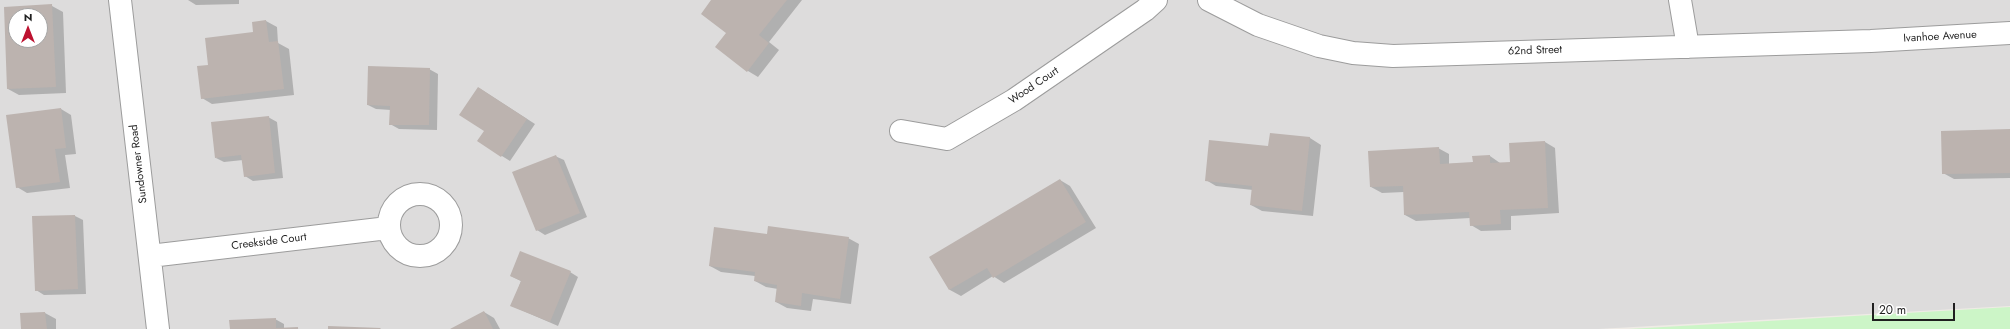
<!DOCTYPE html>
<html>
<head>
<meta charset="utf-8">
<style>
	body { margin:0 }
	#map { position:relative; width:2010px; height:329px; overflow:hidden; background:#efebe6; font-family:Jost,sans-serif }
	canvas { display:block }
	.north { position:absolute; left:8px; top:8px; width:40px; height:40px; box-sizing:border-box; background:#fff; border:1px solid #a5a5a5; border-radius:50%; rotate:0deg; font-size:11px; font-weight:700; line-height:16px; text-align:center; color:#1f1f1f }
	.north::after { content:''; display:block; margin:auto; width:14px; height:18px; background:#bd1230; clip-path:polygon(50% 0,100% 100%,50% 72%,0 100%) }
	.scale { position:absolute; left:1872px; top:303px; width:83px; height:18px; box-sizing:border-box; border:2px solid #1f1f1f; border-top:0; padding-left:5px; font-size:12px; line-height:14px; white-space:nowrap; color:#1f1f1f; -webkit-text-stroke:3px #fff; paint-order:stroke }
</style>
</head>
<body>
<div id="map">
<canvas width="2010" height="329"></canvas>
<div class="north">N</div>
<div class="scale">20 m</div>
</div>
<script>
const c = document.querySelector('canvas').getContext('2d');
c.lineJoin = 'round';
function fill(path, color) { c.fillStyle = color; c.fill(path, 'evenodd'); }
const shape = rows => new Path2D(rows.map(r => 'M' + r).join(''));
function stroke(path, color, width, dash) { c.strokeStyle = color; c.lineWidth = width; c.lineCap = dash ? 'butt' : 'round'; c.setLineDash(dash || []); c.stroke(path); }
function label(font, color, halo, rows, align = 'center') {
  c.font = font + ' Jost,sans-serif'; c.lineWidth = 3; c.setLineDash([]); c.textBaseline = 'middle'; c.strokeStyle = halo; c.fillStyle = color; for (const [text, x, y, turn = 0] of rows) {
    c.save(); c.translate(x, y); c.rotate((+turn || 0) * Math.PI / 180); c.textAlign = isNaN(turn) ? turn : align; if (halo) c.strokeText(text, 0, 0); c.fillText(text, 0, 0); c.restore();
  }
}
const residential = shape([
	[0,0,2010,0,2010,306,1598,329,0,329],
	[16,16,40,16,40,40,16,40]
]);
const park = shape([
	[2010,307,2010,329,1629,329]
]);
const shadow = shape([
	[188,0,239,0,239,4,196,5],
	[713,0,802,0,769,42,779,50,758,77,748,71],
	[52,6,63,12,66,93,19,95,8,89,5,8],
	[16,16,40,16,40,40,16,40],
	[266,21,277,27,278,43,289,49,294,95,212,104,202,98,209,66,254,33],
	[429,69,438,74,437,130,399,129,390,124,391,110,376,109,368,105],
	[479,88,535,124,510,161,478,141,485,131],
	[61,109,71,115,76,154,65,155,70,188,27,193,17,187],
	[268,117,277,122,283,178,253,181,245,176,243,160,224,162,216,158],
	[2010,130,2010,178,1954,179,1943,173],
	[1271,134,1310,138,1321,145,1313,216,1262,211,1251,205,1253,190,1216,186,1206,180,1269,147],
	[1545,142,1555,148,1559,213,1511,216,1511,230,1481,231,1471,225,1470,218,1416,221,1405,215,1404,192,1382,193,1371,187,1438,148,1449,154,1449,164,1474,163,1490,156,1500,163,1511,163],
	[555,156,564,160,587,217,545,235,537,230],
	[1060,180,1070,186,1096,228,1004,283,993,276,961,296,950,290,931,258],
	[75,216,83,220,86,294,44,295,36,290],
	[768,236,848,238,859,244,851,304,813,299,811,311,787,308,776,302,778,289,766,287,755,281,755,276,721,272,710,266],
	[570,272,578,277,558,326,512,306,521,281,511,276],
	[484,312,494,318,500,329,452,329],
	[45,313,56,319,56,329,22,329,21,314],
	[275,319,284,324,284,328,300,329,231,329]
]);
const building = shape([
	[711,0,787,0,759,35,769,43,747,72,715,47,726,33,701,14],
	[52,4,56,87,7,89,4,7],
	[16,16,40,16,40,40,16,40],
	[266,20,269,42,278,41,284,89,201,99,197,66,208,65,205,38,253,32,252,22],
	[368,66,430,68,429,125,389,125,390,106,367,105],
	[478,87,527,119,501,157,477,141,484,131,459,115],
	[61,108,66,148,55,149,60,182,16,188,6,115],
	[269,116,275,173,244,177,241,155,215,158,211,122],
	[2010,129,2010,173,1942,174,1941,131],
	[1270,133,1310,137,1302,211,1250,205,1252,186,1205,181,1209,140,1268,146],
	[1545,141,1548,208,1500,210,1501,224,1470,226,1469,212,1404,215,1403,186,1370,187,1368,151,1439,147,1440,164,1473,162,1472,156,1490,155,1490,163,1510,162,1509,143],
	[556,155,580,213,536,231,512,172],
	[1060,179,1086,222,993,278,987,268,949,290,929,257],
	[75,215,78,289,35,291,32,216],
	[768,226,849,237,840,299,802,293,801,306,775,302,777,285,754,281,755,272,709,266,714,227,767,234],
	[520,251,571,271,550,322,510,306,521,281,510,276],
	[484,311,493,329,450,329],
	[45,312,47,329,21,329,20,313],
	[276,318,276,328,298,327,298,329,230,329,229,320],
	[328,326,381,328,380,329,328,329]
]);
const minor = shape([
	[120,0,158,329],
	[1209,0,1258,25,1319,46,1353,53,1393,56,1871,41,2010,33],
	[1680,0,1688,47],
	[901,131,947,139,1014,100,1145,10,1156,0],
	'389 225a31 31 0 1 1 62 0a31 31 0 1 1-62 0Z',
	[150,256,388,228]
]);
const streetNames = [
	["Ivanhoe Avenue",1940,37,-3],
	["62nd Street",1535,51,-2],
	["Wood Court",1034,86,-34],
	["Sundowner Road",139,164,-97],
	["Creekside Court",269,242,-7]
];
fill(residential, '#dddcdc');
fill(park, '#ccf5c7');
fill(shadow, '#0003');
fill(building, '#bcb3af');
stroke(minor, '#9c9c9c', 24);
stroke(minor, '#fff', 22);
label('11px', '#1f1f1f', '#fff', streetNames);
</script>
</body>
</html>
